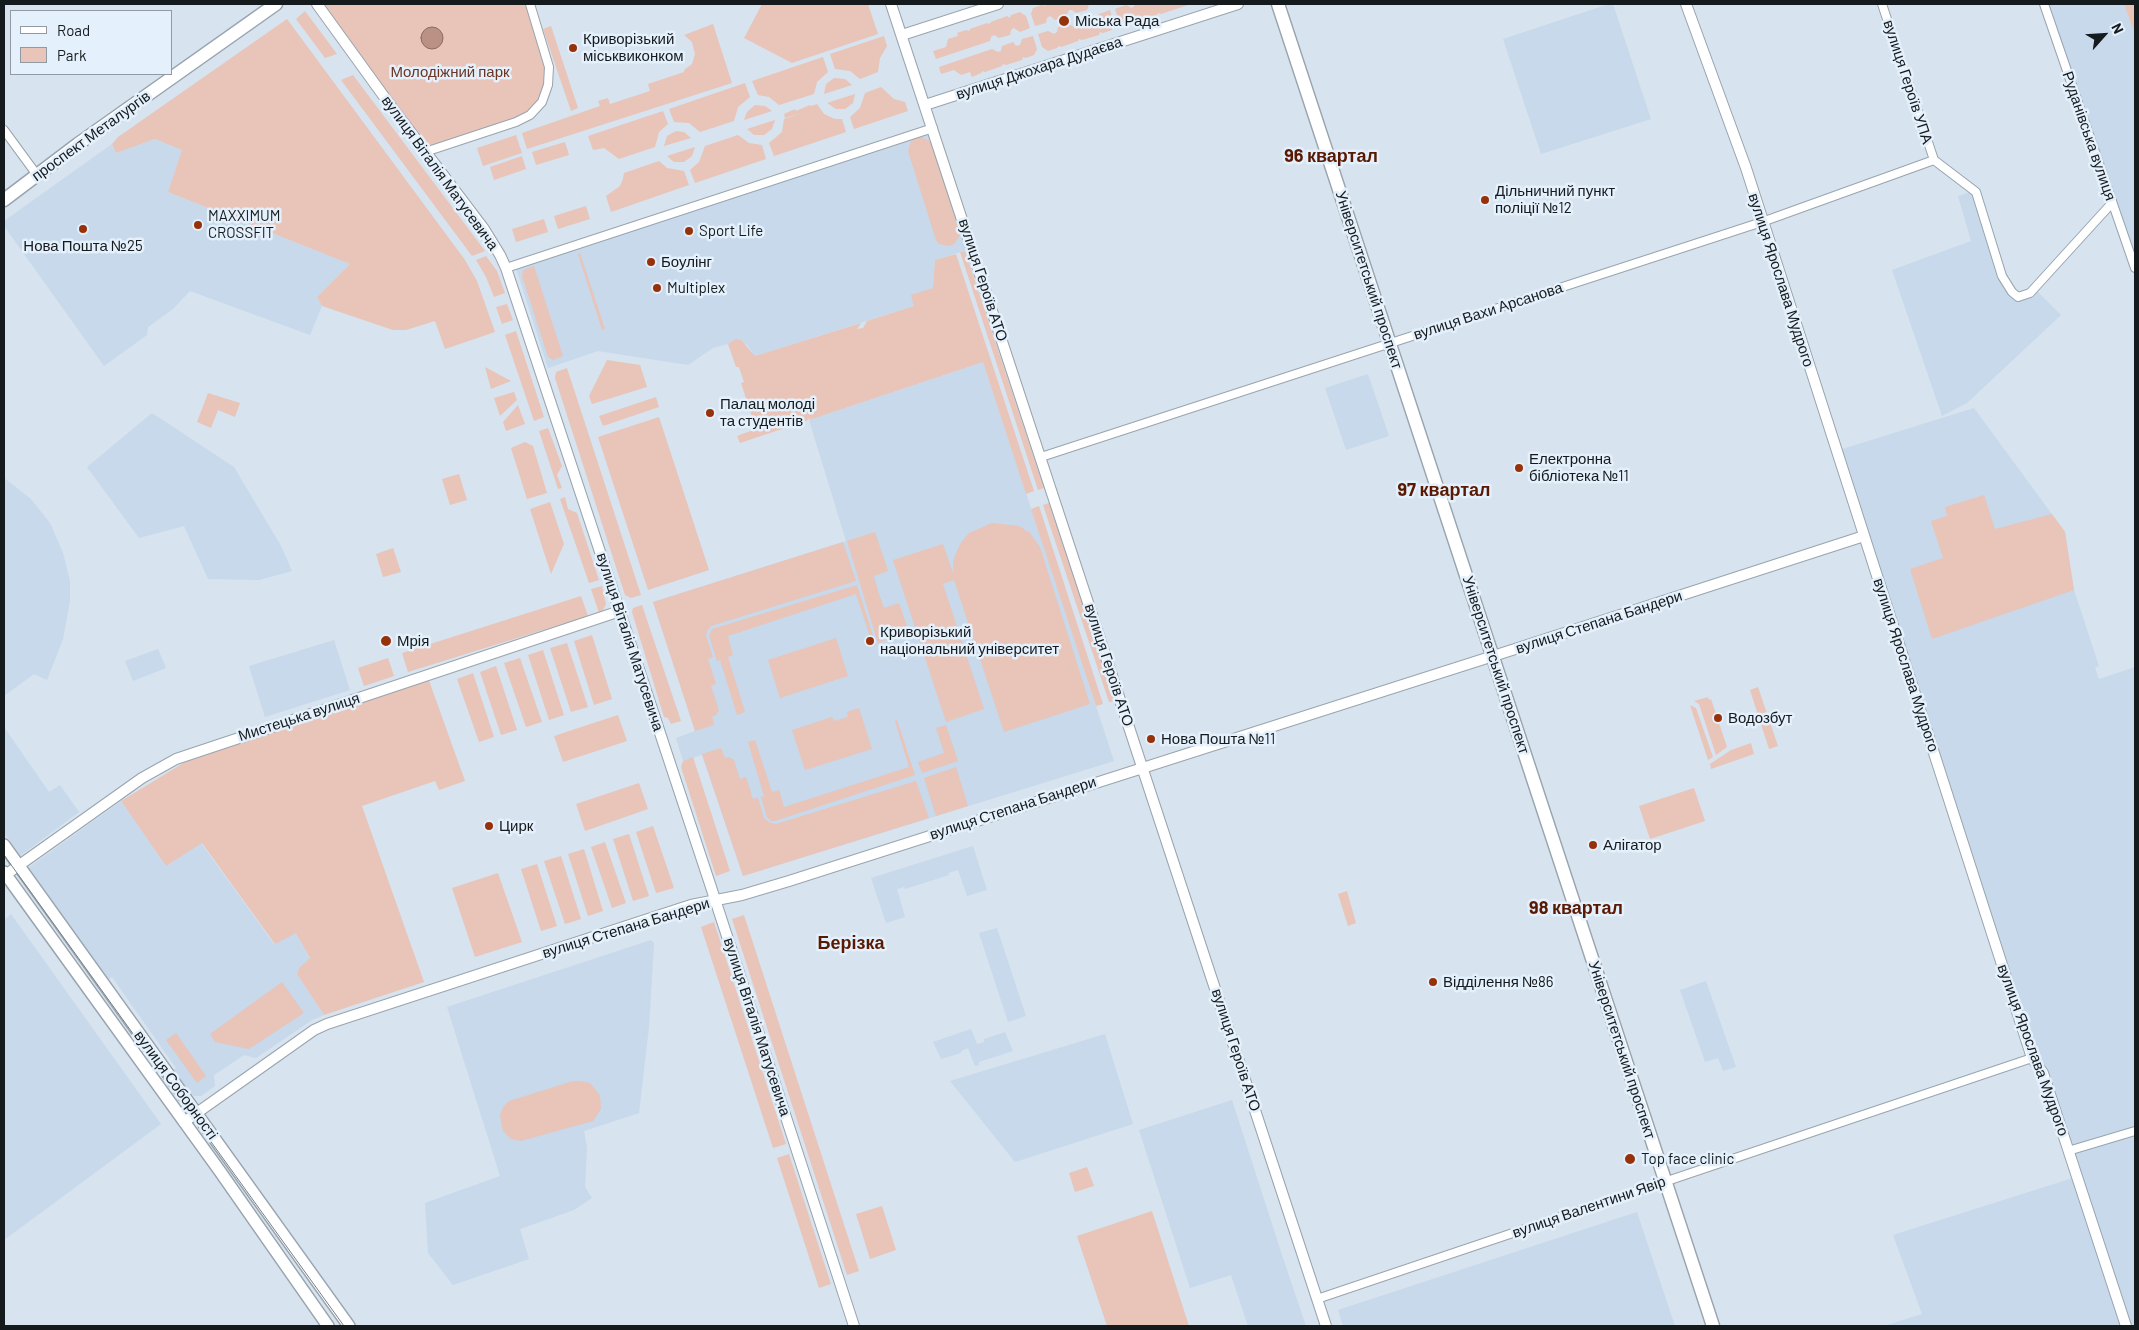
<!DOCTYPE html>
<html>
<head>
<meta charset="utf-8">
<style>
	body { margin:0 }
	#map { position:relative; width:2139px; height:1330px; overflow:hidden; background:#d7e3ee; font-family:Barlow,sans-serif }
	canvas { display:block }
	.frame { position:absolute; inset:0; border:5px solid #151a1d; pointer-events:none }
	.legend { position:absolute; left:10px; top:10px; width:162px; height:65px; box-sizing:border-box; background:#e4f0fb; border:1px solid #919aa2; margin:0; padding:6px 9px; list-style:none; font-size:15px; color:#151a1d }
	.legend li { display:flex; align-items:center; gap:10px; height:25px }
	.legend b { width:25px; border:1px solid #919aa2 }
	.north { position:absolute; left:2079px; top:10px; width:50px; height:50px; -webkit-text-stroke:4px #e4f0fb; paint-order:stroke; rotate:64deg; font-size:14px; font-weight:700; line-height:20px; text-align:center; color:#151a1d }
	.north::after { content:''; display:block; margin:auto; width:18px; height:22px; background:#151a1d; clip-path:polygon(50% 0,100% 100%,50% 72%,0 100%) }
</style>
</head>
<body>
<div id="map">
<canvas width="2139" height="1330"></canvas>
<div class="frame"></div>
<ul class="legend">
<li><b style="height:6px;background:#fff"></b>Road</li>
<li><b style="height:14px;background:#e8c4b9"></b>Park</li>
</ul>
<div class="north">N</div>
</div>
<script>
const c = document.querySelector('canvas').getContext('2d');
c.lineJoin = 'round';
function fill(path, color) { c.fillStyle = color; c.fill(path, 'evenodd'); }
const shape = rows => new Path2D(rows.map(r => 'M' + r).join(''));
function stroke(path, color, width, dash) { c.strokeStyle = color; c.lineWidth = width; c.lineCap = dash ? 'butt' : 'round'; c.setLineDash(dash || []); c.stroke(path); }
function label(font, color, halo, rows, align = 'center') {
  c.font = font + ' Barlow,sans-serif'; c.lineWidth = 5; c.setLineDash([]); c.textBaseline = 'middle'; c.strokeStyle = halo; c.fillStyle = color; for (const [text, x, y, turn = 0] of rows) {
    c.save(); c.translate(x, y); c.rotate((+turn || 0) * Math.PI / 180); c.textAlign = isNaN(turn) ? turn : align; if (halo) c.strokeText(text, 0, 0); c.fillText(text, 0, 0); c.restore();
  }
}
const built = shape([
	[1609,4,1613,4,1651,119,1541,154,1503,39],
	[2045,4,2124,4,2135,35,2135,264],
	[933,128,973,248,935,260,933,288,914,306,755,356,747,345,735,339,728,344,713,348,688,365,598,351,548,368,515,265],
	[155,139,182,150,168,192,350,264,317,297,322,306,310,335,190,291,173,309,148,327,147,335,104,366,4,226,4,221,112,144,116,153],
	[1979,189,2014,296,2034,288,2061,315,1967,403,1942,416,1892,270,1971,241,1958,196],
	[983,362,1114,761,743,876,702,755,683,761,676,738,695,731,653,602,846,541,809,420],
	[1368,374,1389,436,1346,450,1325,388],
	[1974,408,2065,532,2074,590,2099,666,2095,668,2099,679,2135,667,2135,1326,1884,1326,1922,1314,1893,1235,2076,1177,2032,1058,1836,451],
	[152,413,234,467,281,546,292,571,259,580,208,579,184,526,139,538,87,467],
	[4,478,31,499,50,523,63,553,70,581,70,601,63,639,47,680,34,674,4,696],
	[334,640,350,690,265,717,249,666],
	[158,649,166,668,133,681,125,661],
	[4,727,49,792,60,785,79,812,20,856,4,833],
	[121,801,166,866,201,843,274,944,296,932,310,959,299,968,297,974,324,1015,312,1020,256,1058,244,1055,214,1075,215,1086,201,1096,195,1096,187,1093,171,1072,176,1068,112,977,107,981,28,868],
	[973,846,987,890,967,896,958,870,948,873,949,875,905,889,904,887,897,889,905,917,886,923,871,878],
	[11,914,161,1124,4,1240,4,920],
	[997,928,1026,1016,1008,1022,979,933],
	[651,940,654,943,649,1027,639,1113,584,1131,587,1148,585,1187,592,1198,574,1210,520,1229,529,1259,453,1285,428,1253,425,1203,500,1176,447,1007],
	[1706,981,1736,1067,1723,1071,1718,1058,1705,1062,1680,990],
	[971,1029,977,1044,984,1042,984,1039,1005,1032,1013,1051,979,1062,979,1065,975,1066,968,1048,961,1051,961,1053,941,1059,933,1042],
	[1105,1034,1133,1124,1015,1162,950,1081],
	[1232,1100,1283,1258,1306,1326,1248,1326,1231,1275,1190,1288,1139,1130],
	[1637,1212,1675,1326,1343,1326,1338,1310]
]);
const green = shape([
	[317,4,530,4,546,58,548,85,530,115,425,152],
	[762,4,868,4,878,34,792,63,744,38],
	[1046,4,1089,4,1087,10,1076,13,1072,10,1069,10,1066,16,1055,20,1050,16,1047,18,1046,23,1035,26,1031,14,1033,8,1042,5,1045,6],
	[1136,4,1191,4,1161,14,1158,13,1157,15,1140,21,1137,20,1136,22,1125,26,1123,23,1119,22,1115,9,1126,5,1132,8],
	[2124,4,2135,4,2135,35],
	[1110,10,1114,24,1112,27,1112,30,1103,33,1100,32,1099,35,1082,40,1079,39,1078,41,1061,47,1059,46,1057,48,1048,51,1042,47,1038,34,1048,31,1054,34,1057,32,1058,27,1069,24,1074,27,1077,26,1078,21,1089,17,1095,20,1099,17,1099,14],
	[305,11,337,54,325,58,296,19],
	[1020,12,1026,16,1030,28,1020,32,1014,28,1011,30,1010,35,999,38,994,35,991,37,990,41,936,59,933,51,946,47,948,39,958,36,957,33,966,30,969,31,970,29,987,23,989,24,991,22,1007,16,1010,18,1011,15],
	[287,19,465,260,477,281,495,332,445,349,435,321,406,330,393,330,322,306,317,297,350,264,168,192,182,150,155,139,116,153,112,144,118,137],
	[713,24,732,83,527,149,522,133,600,106,598,101,608,98,610,104,650,91,648,84,684,72,684,70,692,64,695,54,692,42,684,35],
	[551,26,578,108,571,111,543,29],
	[884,36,887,46,880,58,878,72,860,79,850,71,835,69,830,54],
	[1033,36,1037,49,1034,55,1026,58,1023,57,1022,60,1006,65,1003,64,1002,66,985,72,983,71,981,73,972,77,970,72,961,75,954,70,941,74,939,67,992,49,998,52,1001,51,1002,46,1013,42,1016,46,1020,45,1022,39],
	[823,57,828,72,817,82,814,94,779,105,769,97,758,95,752,81],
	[353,75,485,251,472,256,341,80],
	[834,78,845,79,852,85,824,94,826,84],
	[745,83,750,97,738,107,734,121,700,132,689,123,674,122,669,109],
	[881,87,894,99,905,102,908,111,854,129,850,117,860,108,865,93],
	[855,94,853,103,845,109,836,109,827,103],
	[817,104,824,114,835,119,842,119,846,132,774,156,769,143,782,132,784,119,805,112,785,118,784,114,795,109,796,111,810,105,811,106],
	[755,105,765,106,772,111,744,120,747,112],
	[663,111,668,124,659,132,655,147,619,159,604,148,593,150,588,136],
	[775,120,772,129,764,135,754,135,747,129],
	[676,131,684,132,691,138,664,146,667,136],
	[516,135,522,153,483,166,477,148],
	[738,135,749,143,762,145,766,159,695,183,690,170,699,162,705,146],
	[921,137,930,141,933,146,960,235,954,244,949,246,939,244,936,240,908,151,911,141],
	[565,142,569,155,536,165,532,152],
	[695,147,692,156,684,162,674,162,667,156],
	[522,156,526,169,494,180,490,167],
	[659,161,667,168,684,171,689,185,611,212,606,196,620,186,623,179,624,173],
	[586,206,590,219,558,229,554,216],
	[544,219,548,232,516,242,512,229],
	[965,251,1044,488,1038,490,960,252],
	[580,253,605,329,602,330,578,254],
	[956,254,1034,491,1026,494,983,362,809,420,811,417,806,421,740,443,737,436,756,429,741,383,744,382,739,367,736,367,728,344,735,339,741,340,755,356,861,323,857,329,863,328,867,321,914,306,911,295,933,288,935,260],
	[486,256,497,271,505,293,494,297,486,277,476,260],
	[534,266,563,356,553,360,548,357,522,276,523,270],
	[507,304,513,320,502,324,496,307],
	[516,331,544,417,534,421,505,335],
	[607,360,640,365,647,387,592,404,589,396],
	[485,367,511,381,491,389],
	[567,368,641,595,631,598,625,595,555,378,556,372],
	[514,392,517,400,500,416,494,398],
	[208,393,240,403,235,417,218,410,211,428,197,422],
	[656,397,659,407,603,426,599,416],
	[518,405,525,424,506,431,503,422],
	[659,417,709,570,648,590,598,437],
	[548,428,562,466,557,475,562,488,558,489,539,431],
	[525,442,533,446,547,493,527,499,511,448],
	[459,474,467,500,450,505,442,479],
	[1984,495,1995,529,2052,514,2065,532,2074,590,1932,639,1910,569,1943,558,1931,521,1947,516,1945,507],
	[565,497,568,509,577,513,599,580,589,583,560,499],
	[550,502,564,544,551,574,530,509],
	[1049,503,1115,701,1109,702,1043,505],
	[1039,506,1103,704,1096,706,1031,509],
	[992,523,1019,526,1030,533,1040,547,1090,704,1004,732,954,580,943,584,984,709,946,722,893,560,943,544,953,573,953,561,960,544,969,533],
	[875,532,888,571,874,576,878,591,884,608,899,603,907,626,887,633,889,639,878,643,847,541],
	[843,542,856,581,711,626,707,631,706,636,713,657,708,659,716,684,711,686,719,710,716,715,712,717,714,725,695,731,653,602],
	[393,548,401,572,383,577,376,554],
	[857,585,876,645,873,646,856,594,728,636,733,655,728,657,745,712,737,715,720,660,717,661,709,636,712,629],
	[602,586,606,604,603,610,599,613,591,589],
	[581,596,588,616,408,672,402,653],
	[642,605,681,721,671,724,668,718,664,717,632,612,633,608],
	[592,635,612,699,594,705,574,641],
	[836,638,848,676,780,698,768,660],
	[567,643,588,707,571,712,550,648],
	[543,650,564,715,549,720,528,655],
	[388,658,394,676,364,686,358,668],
	[520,658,542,722,526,727,504,663],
	[496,666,517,730,501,735,480,672],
	[473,673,494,737,479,742,457,679],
	[427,675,465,781,439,790,435,781,362,806,424,982,324,1015,297,974,299,968,310,958,296,933,275,944,202,843,166,866,121,801,185,762,331,713,330,707],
	[1758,687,1778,746,1769,749,1750,690],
	[1708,697,1709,700,1711,699,1727,747,1716,755,1699,704,1694,701],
	[1690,705,1696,708,1713,757,1708,760],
	[859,708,872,749,805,770,792,730,832,717,834,721,848,717,847,712],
	[618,715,627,741,563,762,554,736],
	[897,720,915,775,775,821,771,821,767,817,761,797,764,796,748,742,755,740,772,792,779,790,784,807,909,767,895,721],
	[946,725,958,761,922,773,918,762,944,753,936,728],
	[1751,743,1754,754,1711,769,1710,764,1731,750],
	[721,748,725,758,729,757,734,760,740,779,746,777,753,799,758,798,764,818,770,823,776,824,916,781,929,818,743,876,702,754],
	[693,757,730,871,716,876,681,767,683,761],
	[956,767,968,806,936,816,924,778],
	[639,783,648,809,585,831,576,804],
	[1694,788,1705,821,1650,839,1639,806],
	[653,826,674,888,656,893,636,832],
	[629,834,649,896,633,901,613,839],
	[605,842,626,903,612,908,591,847],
	[584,849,603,911,588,916,568,854],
	[561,856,581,919,565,924,544,861],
	[537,864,557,926,541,931,521,869],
	[498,873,522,942,475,957,452,888],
	[1347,891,1356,923,1348,926,1338,894],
	[744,915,859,1271,847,1275,732,919],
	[714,922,786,1144,773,1148,701,927],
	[282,982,304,1013,249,1049,215,1042,210,1034],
	[176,1033,206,1076,197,1083,166,1040],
	[573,1081,580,1081,590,1083,600,1095,601,1109,593,1121,521,1141,511,1139,503,1131,500,1116,503,1107,509,1101],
	[789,1154,831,1284,819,1288,777,1158],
	[1087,1167,1094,1186,1075,1192,1069,1173],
	[882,1206,896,1250,870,1259,856,1214],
	[1152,1211,1189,1326,1107,1326,1077,1236]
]);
const water = shape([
	'421 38a11 11 0 1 1 22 0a11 11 0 1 1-22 0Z'
]);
const minor = shape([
	[1882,4,1934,160],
	[2044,4,2135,268],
	[4,130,37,175],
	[425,152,516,122,530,115,542,102,548,85,549,67,530,4],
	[1934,160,1976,192,2002,276,2012,292,2018,297,2030,293,2112,203],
	[506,268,933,128],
	[1041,457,1762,222,1934,160],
	[2068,1151,2135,1131],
	[1317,1299,2032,1058]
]);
const tertiary = shape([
	[317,4,393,109,484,229,500,255,506,268,710,884,854,1326],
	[891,4,1326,1326],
	[1686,4,1746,168,2032,1058,2043,1073,2126,1326],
	[902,35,998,4],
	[925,105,1238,4],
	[4,876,142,778,176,759,620,611],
	[184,1122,314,1030,327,1024,691,905,742,895,789,881,1512,650,1864,536]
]);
const secondary = shape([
	[4,845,349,1326],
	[4,872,219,1170,328,1326]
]);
const primary = shape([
	[1278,4,1713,1326],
	[4,200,78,144,276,4]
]);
const tram = shape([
	[4,855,344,1326]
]);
const markers = [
	[1064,21,6,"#97310a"],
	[573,48,5,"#97310a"],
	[1485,200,5,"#97310a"],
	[198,225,5,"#97310a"],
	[83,229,5,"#97310a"],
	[689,231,5,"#97310a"],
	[651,262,5,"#97310a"],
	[657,288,5,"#97310a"],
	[710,413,5,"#97310a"],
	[1519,468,5,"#97310a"],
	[386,641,6,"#97310a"],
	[870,641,5,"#97310a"],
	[1718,718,5,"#97310a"],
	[1151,739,5,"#97310a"],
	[489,826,5,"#97310a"],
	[1593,845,5,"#97310a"],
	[1433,982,5,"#97310a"],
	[1630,1159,6,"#97310a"]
];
const poiNames = [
	["Міська Рада",1075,21],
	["Криворізький",583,39],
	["міськвиконком",583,56],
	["Дільничний пункт",1495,191],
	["поліції №12",1495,208],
	["MAXXIMUM",208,216],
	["CROSSFIT",208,233],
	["Sport Life",699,231],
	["Нова Пошта №25",83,246,"center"],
	["Боулінг",661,262],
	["Multiplex",667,288],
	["Палац молоді",720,404],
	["та студентів",720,421],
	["Електронна",1529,459],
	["бібліотека №11",1529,476],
	["Криворізький",880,632],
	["національний університет",880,649],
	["Мрія",397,641],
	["Водозбут",1728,718],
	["Нова Пошта №11",1161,739],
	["Цирк",499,826],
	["Алігатор",1603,845],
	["Відділення №86",1443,982],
	["Top face clinic",1641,1159]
];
const streetNames = [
	["вулиця Джохара Дудаєва",1039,68,-18],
	["вулиця Героїв УПА",1908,82,72],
	["проспект Металургів",91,136,-36],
	["Руданівська вулиця",2089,136,71],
	["вулиця Віталія Матусевича",440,173,54],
	["вулиця Героїв АТО",983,280,72],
	["Університетський проспект",1369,280,72],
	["вулиця Ярослава Мудрого",1781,280,72],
	["вулиця Вахи Арсанова",1488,311,-18],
	["вулиця Степана Бандери",1599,622,-18],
	["вулиця Віталія Матусевича",630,642,72],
	["вулиця Героїв АТО",1109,665,72],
	["Університетський проспект",1496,665,72],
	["вулиця Ярослава Мудрого",1906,665,72],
	["Мистецька вулиця",299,717,-18],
	["вулиця Степана Бандери",1013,808,-18],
	["вулиця Степана Бандери",626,928,-17],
	["вулиця Віталія Матусевича",757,1027,72],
	["вулиця Героїв АТО",1236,1050,72],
	["Університетський проспект",1622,1050,72],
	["вулиця Ярослава Мудрого",2033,1050,70],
	["вулиця Соборності",176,1085,54],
	["вулиця Валентини Явір",1589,1207,-19]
];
const parkNames = [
	["Молодіжний парк",450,72]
];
const quarterNames = [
	["96 квартал",1331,156],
	["97 квартал",1444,490],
	["98 квартал",1576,908],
	["Берізка",851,943]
];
fill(built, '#c7d9ea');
fill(green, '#e8c4b9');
fill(water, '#ba9184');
stroke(water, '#886d65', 1);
stroke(minor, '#98a4ae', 10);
stroke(tertiary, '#98a4ae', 12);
stroke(secondary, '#98a4ae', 14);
stroke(primary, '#98a4ae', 15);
stroke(minor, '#fff', 8);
stroke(tertiary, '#fff', 10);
stroke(secondary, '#fff', 11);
stroke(primary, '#fff', 12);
stroke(tram, '#778087', 1);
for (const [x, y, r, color] of markers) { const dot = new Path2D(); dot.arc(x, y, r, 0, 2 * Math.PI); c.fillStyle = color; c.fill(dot); stroke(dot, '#e4f0fb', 2); }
label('15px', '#151a1d', '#e4f0fb', poiNames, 'left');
label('15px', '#151a1d', '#e4f0fb', streetNames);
label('15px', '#6b3423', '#e4f0fb', parkNames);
label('bold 18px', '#591902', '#e4f0fb', quarterNames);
</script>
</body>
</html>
